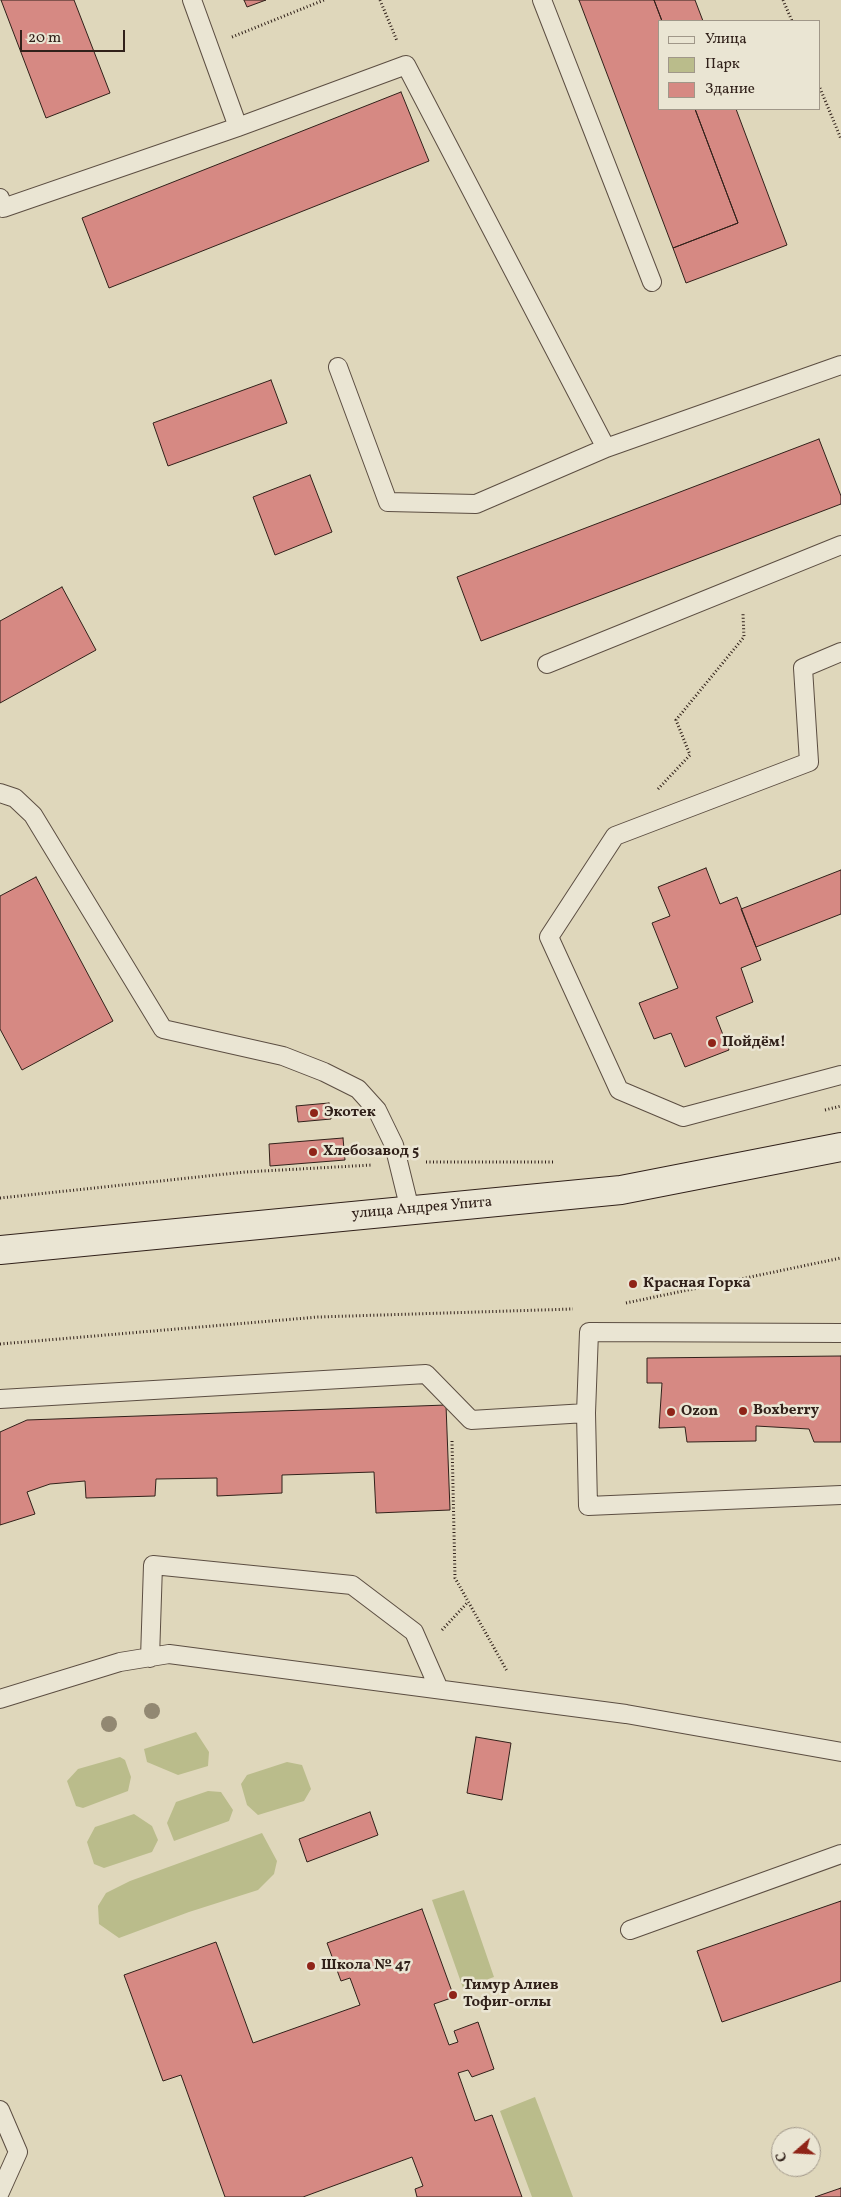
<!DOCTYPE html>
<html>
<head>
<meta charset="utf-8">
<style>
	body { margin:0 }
	#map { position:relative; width:841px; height:2197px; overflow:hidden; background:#dfd7bb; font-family:Vollkorn,serif }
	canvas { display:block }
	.legend { position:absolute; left:658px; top:20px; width:162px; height:90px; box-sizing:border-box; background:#eae5d3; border:1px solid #a09789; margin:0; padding:6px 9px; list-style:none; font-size:15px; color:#31211a }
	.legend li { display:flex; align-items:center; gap:10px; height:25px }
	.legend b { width:25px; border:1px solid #a09789 }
	.north { position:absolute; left:771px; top:2127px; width:50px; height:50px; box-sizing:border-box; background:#eae5d3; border:1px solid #a09789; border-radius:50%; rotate:251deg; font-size:14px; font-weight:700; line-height:20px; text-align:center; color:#31211a }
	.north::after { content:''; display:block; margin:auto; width:18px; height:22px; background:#8f2418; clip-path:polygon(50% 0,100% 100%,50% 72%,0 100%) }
	.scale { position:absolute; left:20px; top:30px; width:105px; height:22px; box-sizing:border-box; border:2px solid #31211a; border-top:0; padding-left:6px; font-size:15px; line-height:18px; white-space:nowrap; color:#31211a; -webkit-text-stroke:4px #eae5d3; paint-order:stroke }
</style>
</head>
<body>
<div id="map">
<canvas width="841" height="2197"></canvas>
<ul class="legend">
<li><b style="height:6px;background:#eae5d3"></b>Улица</li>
<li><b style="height:14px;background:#babc8b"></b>Парк</li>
<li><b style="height:14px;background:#d68983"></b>Здание</li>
</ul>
<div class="north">С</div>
<div class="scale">20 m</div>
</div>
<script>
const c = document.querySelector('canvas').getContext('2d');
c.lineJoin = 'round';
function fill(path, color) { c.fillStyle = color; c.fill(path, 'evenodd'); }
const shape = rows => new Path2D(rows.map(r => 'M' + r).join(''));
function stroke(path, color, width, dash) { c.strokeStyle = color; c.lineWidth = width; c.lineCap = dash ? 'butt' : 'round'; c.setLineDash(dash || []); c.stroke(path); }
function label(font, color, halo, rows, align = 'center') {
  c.font = font + ' Vollkorn,serif'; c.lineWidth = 5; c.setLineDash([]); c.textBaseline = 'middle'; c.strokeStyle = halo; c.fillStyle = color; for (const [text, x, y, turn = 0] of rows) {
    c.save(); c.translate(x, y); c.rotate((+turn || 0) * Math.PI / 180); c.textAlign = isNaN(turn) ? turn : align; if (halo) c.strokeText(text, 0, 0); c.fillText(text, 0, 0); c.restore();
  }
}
const green = shape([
	[196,1732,209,1752,208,1766,178,1775,147,1762,144,1749],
	[120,1757,125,1760,131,1777,128,1791,83,1808,76,1806,67,1781,78,1769],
	[287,1762,302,1765,311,1789,304,1801,258,1815,247,1805,241,1784,247,1775],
	[208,1791,221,1792,233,1810,229,1821,174,1841,167,1823,176,1802],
	[134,1814,152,1826,158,1840,152,1852,104,1868,94,1864,87,1842,95,1827],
	[262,1833,277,1861,274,1874,258,1890,189,1912,119,1938,99,1924,98,1906,106,1893,130,1881],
	[464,1890,494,1977,463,1988,432,1900],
	[535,2097,573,2197,532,2197,500,2111]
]);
const building = shape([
	[1,0,74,0,110,93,46,118,1,0],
	[244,0,266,0,247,7,244,0],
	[579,0,654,0,662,21,660,21,660,109,695,109,738,223,673,248,579,0],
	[654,0,695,0,703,21,662,21,654,0],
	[401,92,429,161,109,288,82,218,401,92],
	[695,109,736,109,787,245,686,283,673,248,738,223,695,109],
	[271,380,287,423,168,466,153,423,271,380],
	[819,439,841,496,841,504,481,641,457,577,819,439],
	[310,475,332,532,275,555,253,497,310,475],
	[62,587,96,650,0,703,0,621,62,587],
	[706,868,720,904,737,897,761,960,741,968,753,1002,716,1017,729,1050,685,1067,671,1033,654,1039,639,1003,678,988,652,923,670,916,658,887,706,868],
	[841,870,841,914,756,947,741,909,841,870],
	[36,877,113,1021,22,1070,0,1029,0,896,36,877],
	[329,1103,331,1119,298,1122,296,1106,329,1103],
	[343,1138,345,1160,270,1166,269,1144,343,1138],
	[841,1356,841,1442,814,1442,809,1429,756,1426,756,1441,687,1442,685,1427,659,1428,662,1383,647,1383,647,1358,841,1356],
	[446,1405,450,1510,376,1513,374,1472,282,1475,282,1493,217,1496,217,1478,156,1479,155,1496,86,1498,85,1481,50,1484,27,1492,35,1514,0,1525,0,1432,27,1420,446,1405],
	[476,1737,511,1743,502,1800,467,1793,476,1737],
	[370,1812,378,1835,307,1862,299,1839,370,1812],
	[841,1901,841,1981,722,2022,697,1951,841,1901],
	[422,1909,454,1997,434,2004,449,2045,458,2042,454,2031,478,2022,494,2069,472,2077,468,2070,458,2073,475,2121,492,2115,522,2197,417,2197,415,2189,423,2186,412,2157,303,2197,225,2197,181,2075,163,2081,124,1975,216,1942,253,2043,360,2005,350,1978,341,1981,327,1943,422,1909],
	[841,2188,841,2197,815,2197,841,2188]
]);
const path = shape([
	[380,0,397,41],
	[783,0,792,21],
	[232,37,324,0],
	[820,88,841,139],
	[658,789,690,755,676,720,744,637,743,614],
	[825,1110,841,1106],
	[426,1162,554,1162],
	[0,1198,245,1172,372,1165],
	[626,1303,841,1258],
	[0,1344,318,1317,573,1309],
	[452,1441,455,1578,507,1671],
	[442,1630,468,1602]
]);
const service = shape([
	[192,0,238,127],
	[542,0,652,282],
	[0,198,3,208,238,127,406,65,606,448,841,365],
	[338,367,388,502,476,504,606,448],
	[841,652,803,668,809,762,615,836,549,937,619,1090,683,1117,841,1075],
	[547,664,841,545],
	[0,793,15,798,33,815,163,1029,283,1056,324,1072,358,1089,377,1110,394,1145,410,1210],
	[841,1333,589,1332,586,1413,588,1506,841,1495],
	[0,1399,426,1374,471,1420,586,1413],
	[150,1658,153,1565,352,1585,414,1632,439,1689],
	[0,1699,120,1662,169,1654,626,1714,841,1752],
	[630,1930,841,1854],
	[0,2110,18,2152,0,2192]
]);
const secondary = shape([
	[0,1250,621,1190,841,1147]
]);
const trees = [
	[152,1711],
	[109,1724]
];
const markers = [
	[712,1043,5,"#8f2418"],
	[314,1113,5,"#8f2418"],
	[313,1152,5,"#8f2418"],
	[633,1284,5,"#8f2418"],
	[743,1411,5,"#8f2418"],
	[671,1412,5,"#8f2418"],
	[311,1966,5,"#8f2418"],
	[453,1995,5,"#8f2418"]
];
const poiNames = [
	["Пойдём!",722,1043],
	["Экотек",324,1113],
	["Хлебозавод 5",323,1152],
	["Красная Горка",643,1284],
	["Boxberry",753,1411],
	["Ozon",681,1412],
	["Школа № 47",321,1966],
	["Тимур Алиев",463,1986],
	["Тофиг-оглы",463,2003]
];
const streetNames = [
	["улица Андрея Упита",422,1209,-5]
];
fill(green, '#babc8b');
fill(building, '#d68983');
stroke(building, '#31211a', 1);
stroke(service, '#5c4e42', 20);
stroke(secondary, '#31211a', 30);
stroke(path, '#31211a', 3, [1, 2.5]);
stroke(service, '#eae5d3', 18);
stroke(secondary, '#eae5d3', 28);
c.fillStyle = '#928872';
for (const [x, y] of trees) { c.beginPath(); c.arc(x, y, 8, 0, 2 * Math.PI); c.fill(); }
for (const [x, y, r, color] of markers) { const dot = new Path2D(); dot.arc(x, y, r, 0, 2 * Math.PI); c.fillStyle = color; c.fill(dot); stroke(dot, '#eae5d3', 2); }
label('bold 15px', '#31211a', '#eae5d3', poiNames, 'left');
label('15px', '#31211a', '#eae5d3', streetNames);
</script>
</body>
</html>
